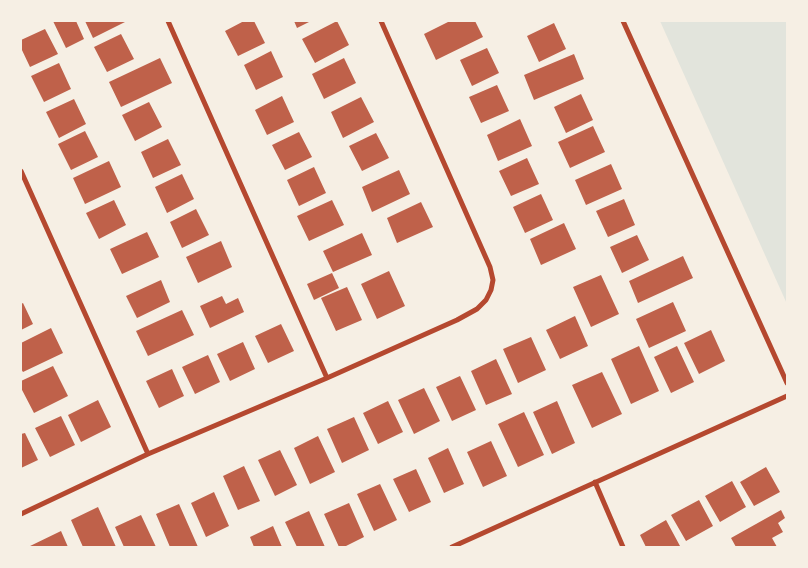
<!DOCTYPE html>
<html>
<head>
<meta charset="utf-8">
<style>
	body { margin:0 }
	#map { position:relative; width:808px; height:568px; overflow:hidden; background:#f6efe4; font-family:Ubuntu,sans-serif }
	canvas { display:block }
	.frame { position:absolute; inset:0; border:22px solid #f6efe4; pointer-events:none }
</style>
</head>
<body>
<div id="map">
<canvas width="808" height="568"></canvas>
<div class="frame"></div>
</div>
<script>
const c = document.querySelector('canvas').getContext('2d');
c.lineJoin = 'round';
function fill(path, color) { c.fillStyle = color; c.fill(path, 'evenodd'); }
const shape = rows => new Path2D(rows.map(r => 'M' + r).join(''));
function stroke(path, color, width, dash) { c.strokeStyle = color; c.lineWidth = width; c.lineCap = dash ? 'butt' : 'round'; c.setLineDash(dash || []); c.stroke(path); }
const green = shape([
	[660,21,787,21,787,304]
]);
const building = shape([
	[53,21,76,21,84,39,66,48],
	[85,21,127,21,93,38],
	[244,21,254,21,265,43,238,56,225,31],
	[294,21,311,21,297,28],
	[337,21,349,45,315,63,302,39],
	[450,21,475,21,483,37,436,60,424,34],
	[554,23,566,49,539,62,527,36],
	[45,29,58,54,30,67,21,48,21,40],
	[121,34,134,59,107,72,94,47],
	[487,48,499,73,472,86,460,60],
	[271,51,283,77,256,90,244,65],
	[574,54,584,79,534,100,524,75],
	[160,58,172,83,121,107,109,82],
	[344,58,356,83,324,99,312,74],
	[59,63,71,89,44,102,31,76],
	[497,85,509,111,481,123,469,97],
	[581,94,593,120,566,133,554,107],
	[282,96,294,122,267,135,255,110],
	[361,97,374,122,343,138,331,112],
	[74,99,86,124,59,138,46,112],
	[149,102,162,127,135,141,122,115],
	[520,119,532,146,498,161,487,135],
	[593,126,605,152,570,168,558,142],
	[85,131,98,157,71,170,58,144],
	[299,132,312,157,285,170,272,145],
	[376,133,389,158,362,171,349,146],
	[168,139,181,165,153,178,141,152],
	[527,158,539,184,511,196,499,171],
	[109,161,121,187,85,204,73,178],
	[611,164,622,189,586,205,575,180],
	[314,167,326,193,299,206,287,180],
	[399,170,410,194,372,212,362,187],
	[182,174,194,199,167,213,155,187],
	[541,194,553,220,525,233,513,207],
	[624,199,635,225,608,237,596,211],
	[114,200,126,225,99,239,86,213],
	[332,200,344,225,309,241,297,216],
	[421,202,433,227,397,243,387,218],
	[196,209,209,235,182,248,170,222],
	[564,223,576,249,541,265,530,239],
	[147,232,159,257,122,274,110,249],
	[362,233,372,255,333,272,323,251],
	[637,235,649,260,622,273,610,247],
	[221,241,232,267,198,283,186,257],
	[683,256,693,278,638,303,629,281],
	[389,271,405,306,377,319,361,284],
	[332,273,339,288,314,300,307,284],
	[601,275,619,314,591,327,573,287],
	[161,280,170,302,137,318,126,296],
	[347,287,362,320,336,331,321,298],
	[222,296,226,304,238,298,244,312,210,328,200,306],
	[673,302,686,331,649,348,636,319],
	[23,303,33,324,21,330,21,304],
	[182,310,194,335,148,356,136,331],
	[575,316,588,346,560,359,546,330],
	[281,324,294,351,268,363,255,336],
	[51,328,63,353,23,372,21,369,21,343],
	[711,330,725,361,699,374,684,343],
	[531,337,546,370,518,383,503,349],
	[243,342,255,369,230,381,217,354],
	[639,346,659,391,631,404,611,359],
	[677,346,694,382,671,393,654,357],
	[208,355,220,382,195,394,182,367],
	[496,359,512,394,486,405,471,371],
	[53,366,68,396,34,413,21,388,21,381],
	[172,369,184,396,159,408,146,381],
	[602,372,622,414,592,428,572,385],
	[460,376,476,410,452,421,436,387],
	[424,388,440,421,414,434,398,400],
	[98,400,111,427,81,442,68,415],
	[388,401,403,432,378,444,363,413],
	[557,401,575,443,552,454,533,412],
	[524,412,544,455,518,467,498,424],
	[61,416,75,445,50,457,35,428],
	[354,417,369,450,342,463,327,429],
	[25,433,38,460,21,468,21,434],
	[318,436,335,472,310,484,294,448],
	[491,441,507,476,483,487,467,452],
	[448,448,464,484,444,493,428,458],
	[280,450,297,485,275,496,258,460],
	[244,466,260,501,238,510,223,476],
	[766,467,780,492,754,506,740,482],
	[416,469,431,502,409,512,393,479],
	[732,481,746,507,720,522,705,496],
	[380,484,397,520,374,531,357,494],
	[214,492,229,526,206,537,191,503],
	[699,500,713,526,686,541,671,515],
	[349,503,364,537,344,547,339,547,324,514],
	[179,504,198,547,170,547,156,514],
	[98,507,116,547,83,547,71,520],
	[781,510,785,518,778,523,783,532,772,538,777,547,736,547,731,538],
	[309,511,325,547,297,547,285,522],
	[141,515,156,547,124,547,115,527],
	[666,520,680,546,646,547,640,535],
	[273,526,282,547,254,547,250,537],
	[61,531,68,547,28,547]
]);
const minor = shape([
	[168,21,327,378],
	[623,21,787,383],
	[21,171,148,454],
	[595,482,623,547],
	[21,514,148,454,327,378,457,320,477,309,486,300,491,290,493,280,490,267,381,21],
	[452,547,787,396]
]);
fill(green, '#e2e4dc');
fill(building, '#bf614a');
stroke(minor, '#b5482f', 5);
</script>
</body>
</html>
